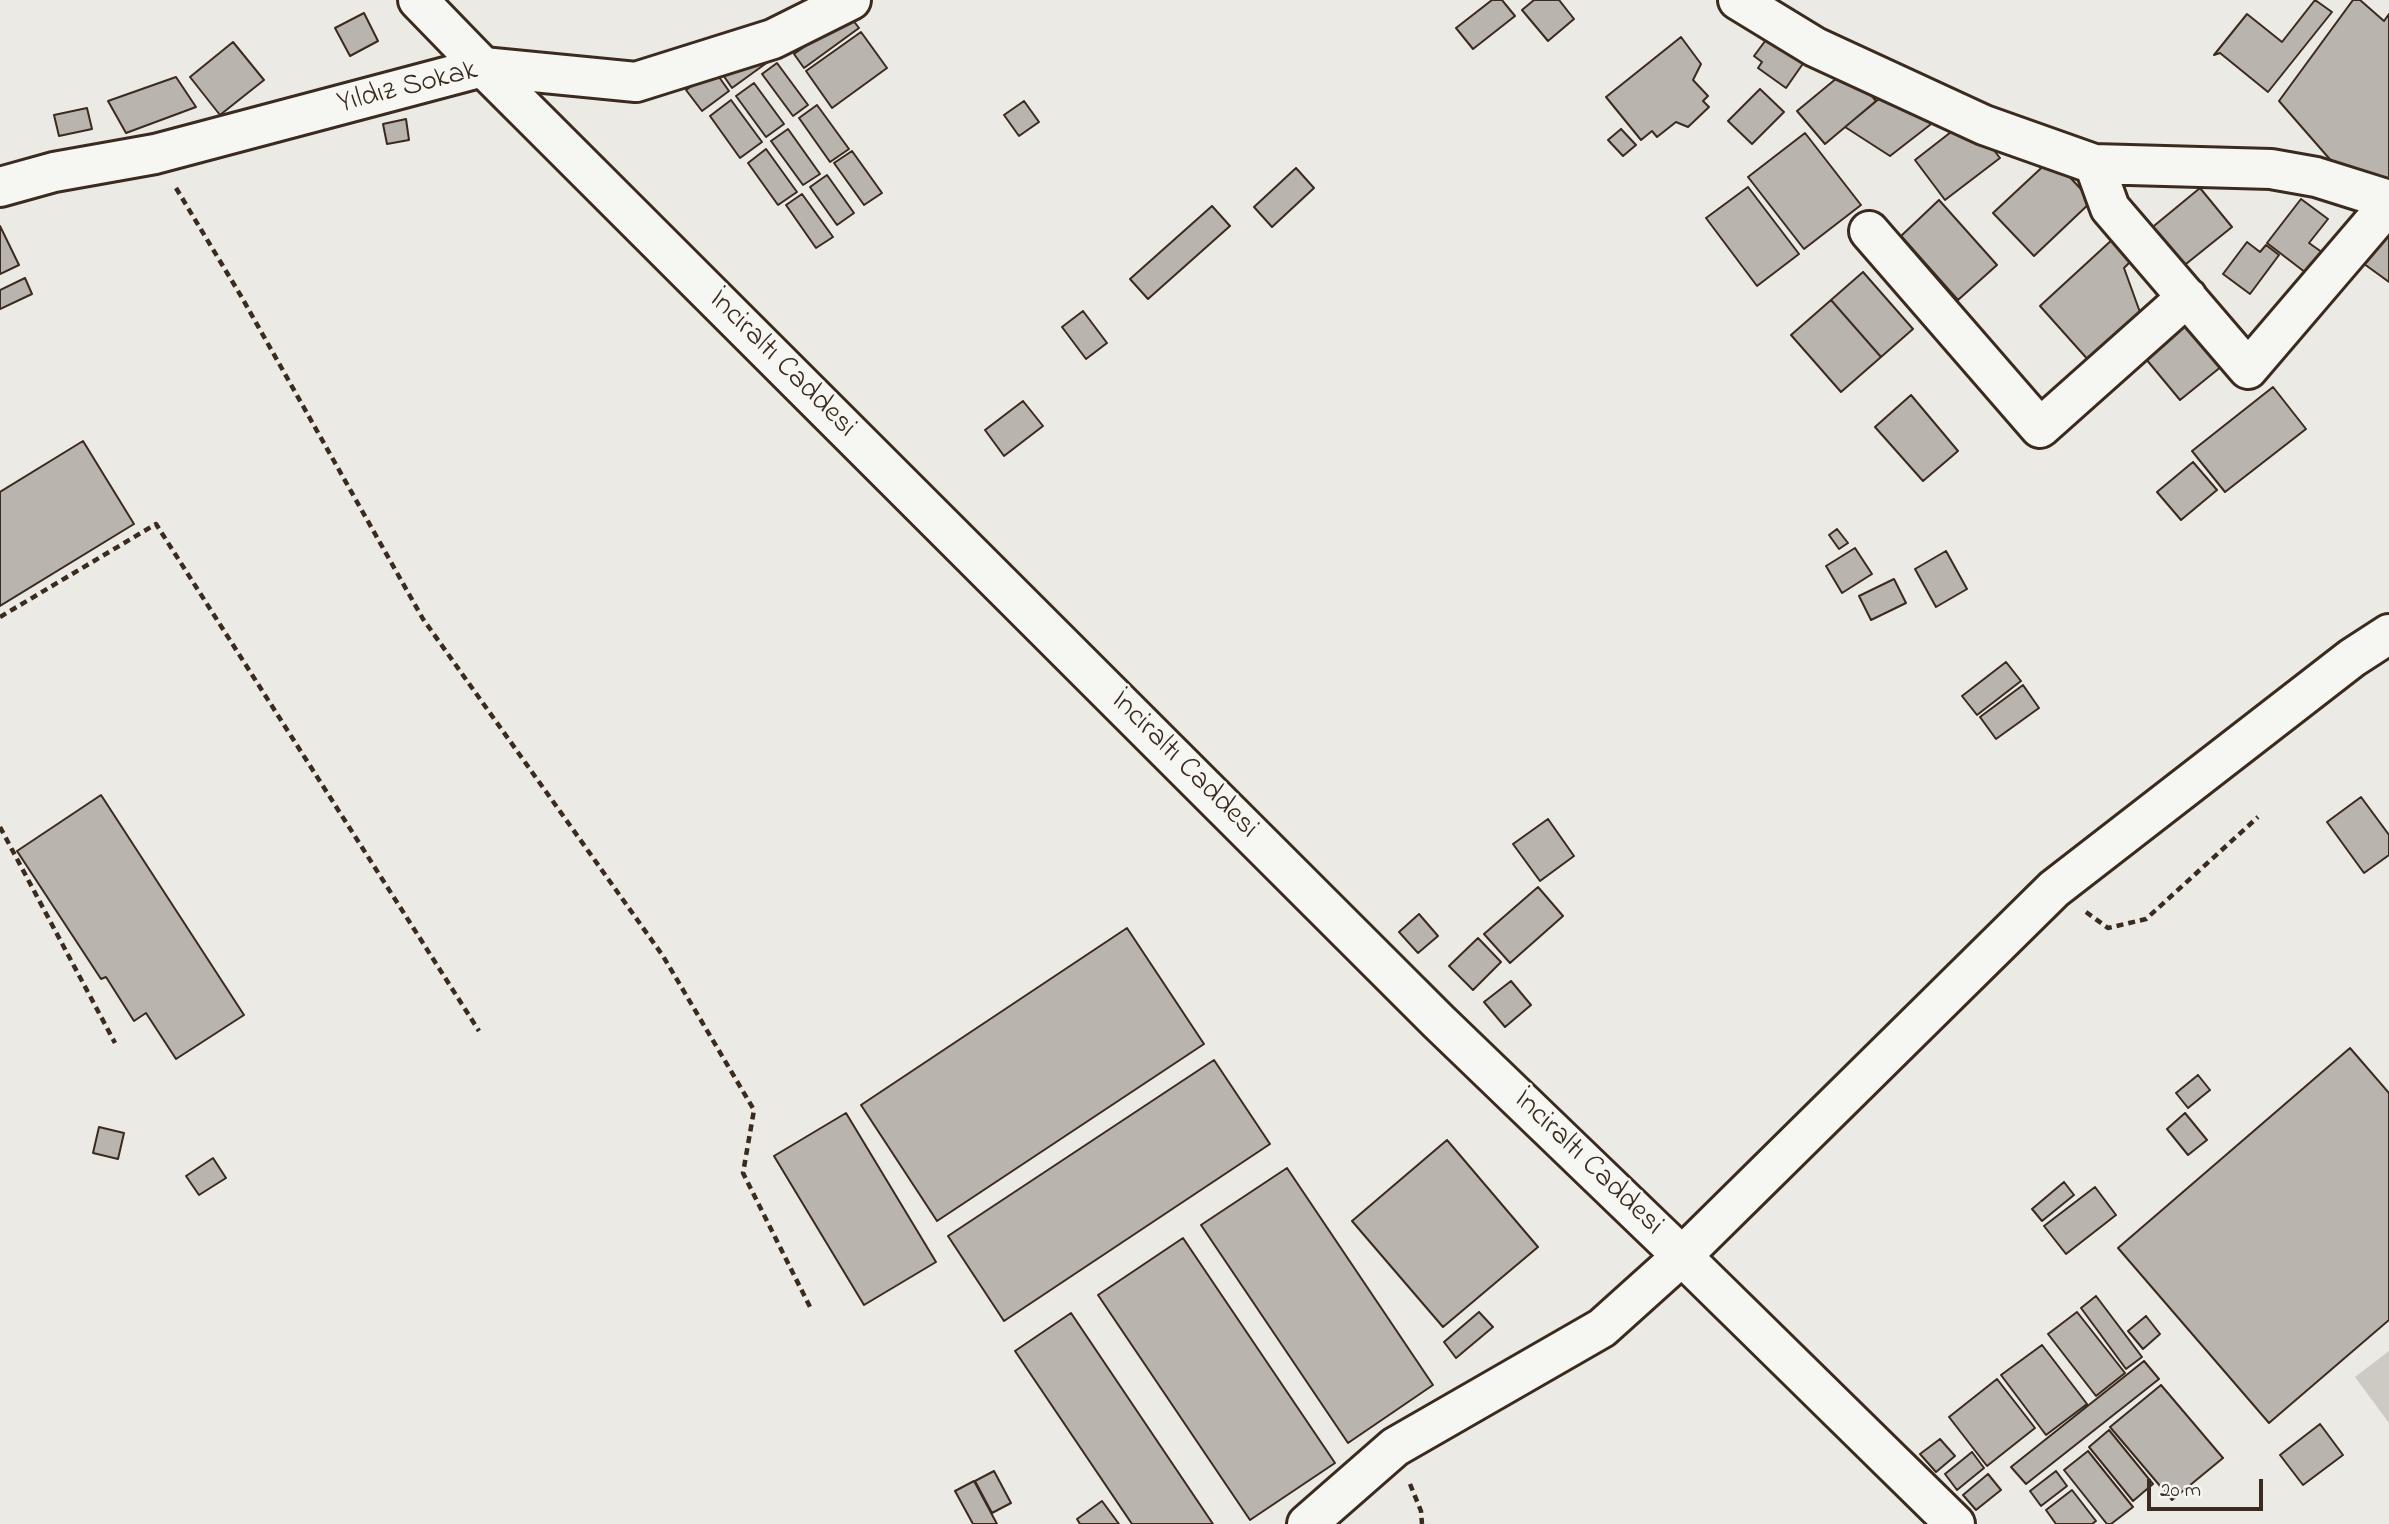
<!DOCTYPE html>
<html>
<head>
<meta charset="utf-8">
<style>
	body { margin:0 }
	#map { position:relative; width:2389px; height:1524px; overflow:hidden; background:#ebeae5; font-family:"Indie Flower",sans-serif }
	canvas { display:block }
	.scale { position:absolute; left:2147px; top:1479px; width:116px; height:32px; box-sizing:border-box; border:4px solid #3b2a1e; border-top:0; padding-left:9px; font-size:21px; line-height:24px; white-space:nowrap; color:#3b2a1e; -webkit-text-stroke:5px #f6f6f2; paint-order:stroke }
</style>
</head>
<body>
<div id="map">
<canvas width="2389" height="1524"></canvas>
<div class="scale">20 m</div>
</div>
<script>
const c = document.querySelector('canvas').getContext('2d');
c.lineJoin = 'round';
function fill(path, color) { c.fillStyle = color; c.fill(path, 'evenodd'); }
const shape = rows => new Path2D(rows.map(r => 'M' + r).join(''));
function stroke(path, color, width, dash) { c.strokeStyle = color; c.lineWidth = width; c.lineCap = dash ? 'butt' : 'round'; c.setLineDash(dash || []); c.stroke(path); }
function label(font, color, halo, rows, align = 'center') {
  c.font = font + ' "Indie Flower",sans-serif'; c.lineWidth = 5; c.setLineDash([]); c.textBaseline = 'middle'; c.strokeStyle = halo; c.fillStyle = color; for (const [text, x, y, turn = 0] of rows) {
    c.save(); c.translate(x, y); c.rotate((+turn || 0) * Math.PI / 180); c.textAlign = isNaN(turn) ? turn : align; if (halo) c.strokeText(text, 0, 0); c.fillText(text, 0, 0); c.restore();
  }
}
const green = shape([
	[2389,1351,2389,1423,2355,1377]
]);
const building = shape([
	[1492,0,1502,0,1515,16,1473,49,1456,28,1492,0],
	[1534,0,1559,0,1574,19,1548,41,1522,10,1534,0],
	[2315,0,2332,12,2268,92,2220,53,2214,55,2247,14,2282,42,2315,0],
	[2353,0,2360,0,2384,21,2389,14,2389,187,2341,172,2279,101,2353,0],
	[364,13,378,41,350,56,335,28,364,13],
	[849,15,859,28,804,68,794,54,849,15],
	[1774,29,1809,55,1786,88,1758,68,1762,62,1754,56,1774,29],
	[861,32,887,68,832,108,806,71,861,32],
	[1681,37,1701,64,1693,80,1708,96,1703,101,1709,107,1688,127,1676,122,1657,137,1652,131,1641,140,1606,97,1681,37],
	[233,42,264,80,220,115,190,77,233,42],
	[763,47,772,59,732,88,723,75,763,47],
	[777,63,808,105,793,116,762,74,777,63],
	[1849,68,1876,101,1825,144,1797,111,1849,68],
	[714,70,729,91,702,111,686,90,714,70],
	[176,77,196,107,126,133,108,101,176,77],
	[754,83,784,124,766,137,736,96,754,83],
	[1760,89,1784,112,1752,144,1728,121,1760,89],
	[1891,89,1944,114,1890,156,1845,127,1891,89],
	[731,100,762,142,740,158,710,116,731,100],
	[1024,101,1039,122,1019,136,1004,115,1024,101],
	[817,105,849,149,830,162,799,118,817,105],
	[87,108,92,129,59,136,54,115,87,108],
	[1969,118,2000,158,1945,200,1915,160,1969,118],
	[406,119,409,140,387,144,383,124,406,119],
	[788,129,820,174,803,185,771,141,788,129],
	[1621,129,1636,145,1623,156,1608,140,1621,129],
	[1805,133,1861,205,1804,249,1748,177,1805,133],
	[766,149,797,192,778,205,748,163,766,149],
	[852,151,882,193,864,205,834,163,852,151],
	[2052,158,2092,201,2034,256,1993,213,2052,158],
	[1296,168,1314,188,1272,227,1254,207,1296,168],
	[827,175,854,213,837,225,810,187,827,175],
	[1748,187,1799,254,1757,286,1706,218,1748,187],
	[2200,188,2232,227,2181,268,2149,230,2200,188],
	[802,194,833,237,816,248,786,205,802,194],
	[2301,199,2328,219,2309,243,2326,255,2310,276,2267,243,2301,199],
	[1939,200,1997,265,1958,300,1901,236,1939,200],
	[1212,206,1230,226,1148,299,1130,279,1212,206],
	[2389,220,2389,282,2360,261,2389,220],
	[0,226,19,265,0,274,0,226],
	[2114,238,2133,259,2124,268,2141,315,2090,362,2040,306,2114,238],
	[2247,242,2260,252,2266,245,2279,255,2250,294,2223,274,2247,242],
	[1863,272,1913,329,1881,357,1831,300,1863,272],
	[25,278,32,294,0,309,0,290,25,278],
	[1831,300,1881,357,1841,392,1791,335,1831,300],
	[1083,311,1107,343,1086,359,1062,327,1083,311],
	[2183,319,2222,366,2180,400,2141,353,2183,319],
	[2273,387,2306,429,2225,492,2192,451,2273,387],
	[1911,395,1958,451,1923,481,1875,427,1911,395],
	[1023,401,1043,426,1004,456,985,430,1023,401],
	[83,441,134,524,0,606,0,492,83,441],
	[2193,462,2217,490,2181,520,2157,492,2193,462],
	[1837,529,1848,543,1839,549,1829,535,1837,529],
	[1855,548,1872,574,1842,593,1826,566,1855,548],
	[1946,551,1967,589,1936,607,1915,569,1946,551],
	[1894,579,1906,603,1871,620,1859,596,1894,579],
	[2006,662,2021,681,1977,715,1962,696,2006,662],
	[2023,685,2039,708,1996,739,1980,717,2023,685],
	[101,795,244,1015,176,1059,146,1013,134,1021,106,977,101,979,17,851,101,795],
	[2361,797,2389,835,2389,855,2364,873,2327,822,2361,797],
	[1548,819,1574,856,1540,881,1513,844,1548,819],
	[1538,887,1563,916,1510,963,1484,934,1538,887],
	[1419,914,1438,936,1418,953,1399,932,1419,914],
	[1127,928,1204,1044,937,1221,861,1105,1127,928],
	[1478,938,1501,962,1473,990,1449,966,1478,938],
	[1511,981,1531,1005,1505,1027,1484,1002,1511,981],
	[2350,1048,2389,1093,2389,1320,2269,1423,2118,1248,2350,1048],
	[1214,1060,1270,1144,1004,1321,948,1236,1214,1060],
	[2198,1075,2210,1090,2188,1108,2176,1093,2198,1075],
	[846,1113,936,1262,864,1305,774,1156,846,1113],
	[2185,1113,2207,1140,2188,1155,2167,1129,2185,1113],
	[99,1127,124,1133,118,1159,93,1153,99,1127],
	[1447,1140,1538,1247,1443,1327,1352,1221,1447,1140],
	[213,1158,226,1178,199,1195,186,1176,213,1158],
	[1287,1168,1433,1385,1348,1443,1201,1225,1287,1168],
	[2064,1182,2074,1195,2042,1221,2032,1209,2064,1182],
	[2095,1187,2116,1215,2066,1254,2044,1226,2095,1187],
	[1183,1238,1335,1463,1250,1520,1098,1295,1183,1238],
	[2096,1296,2142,1357,2126,1369,2081,1308,2096,1296],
	[1479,1312,1493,1327,1456,1358,1444,1342,1479,1312],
	[2077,1312,2125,1373,2096,1396,2048,1334,2077,1312],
	[1071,1313,1213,1524,1132,1524,1015,1351,1071,1313],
	[2146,1316,2160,1334,2143,1349,2128,1331,2146,1316],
	[2042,1345,2087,1404,2046,1435,2001,1375,2042,1345],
	[2144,1361,2159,1379,2026,1484,2011,1467,2144,1361],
	[1997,1379,2035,1428,1987,1466,1949,1417,1997,1379],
	[2161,1385,2223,1458,2172,1500,2110,1427,2161,1385],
	[2320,1424,2343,1455,2303,1485,2280,1455,2320,1424],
	[2109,1430,2153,1484,2133,1501,2089,1447,2109,1430],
	[1940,1439,1955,1456,1936,1472,1920,1454,1940,1439],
	[2088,1451,2133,1507,2111,1524,2107,1524,2064,1470,2088,1451],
	[1972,1452,1984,1468,1957,1490,1945,1474,1972,1452],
	[994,1471,1011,1503,992,1513,975,1481,994,1471],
	[2056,1471,2067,1486,2041,1506,2030,1491,2056,1471],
	[1988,1474,2001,1490,1976,1510,1963,1495,1988,1474],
	[974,1481,997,1524,973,1524,955,1491,974,1481],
	[2072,1490,2096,1521,2092,1524,2056,1524,2046,1510,2072,1490],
	[1102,1501,1119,1524,1080,1524,1077,1519,1102,1501]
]);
const path = shape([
	[176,188,241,296,423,619,663,956,754,1110,743,1173,812,1311],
	[0,617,156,524,479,1031],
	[0,827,115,1043],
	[2086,912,2108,928,2146,919,2258,817],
	[1410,1484,1421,1511,1422,1524]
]);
const minor = shape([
	[1738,0,1815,47,1984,125,2094,164,2271,169,2316,177,2389,200],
	[2094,164,2110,208,2248,369,2389,204],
	[0,187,54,172,155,154,483,67,636,82,773,39,851,0],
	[1869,231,2040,428,2187,297],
	[1307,1524,1395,1447,1602,1328,1682,1256,2054,889,2352,658,2389,634]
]);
const major = shape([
	[418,0,483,67,1439,1022,1682,1256,1955,1524]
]);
const streetNames = [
	["Yıldız Sokak",408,89,-14],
	["İnciraltı Caddesi",781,365,45],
	["İnciraltı Caddesi",1183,766,45],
	["İnciraltı Caddesi",1587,1164,44]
];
fill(green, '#cdcac4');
fill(building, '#bab4ae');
stroke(building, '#3b2a1e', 2);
stroke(minor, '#3b2a1e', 44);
stroke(major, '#3b2a1e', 44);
stroke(path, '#3b2a1e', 4.5, [7, 5]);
stroke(minor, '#f6f6f2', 38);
stroke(major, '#f6f6f2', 38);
label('30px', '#3b2a1e', '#f6f6f2', streetNames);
</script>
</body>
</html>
